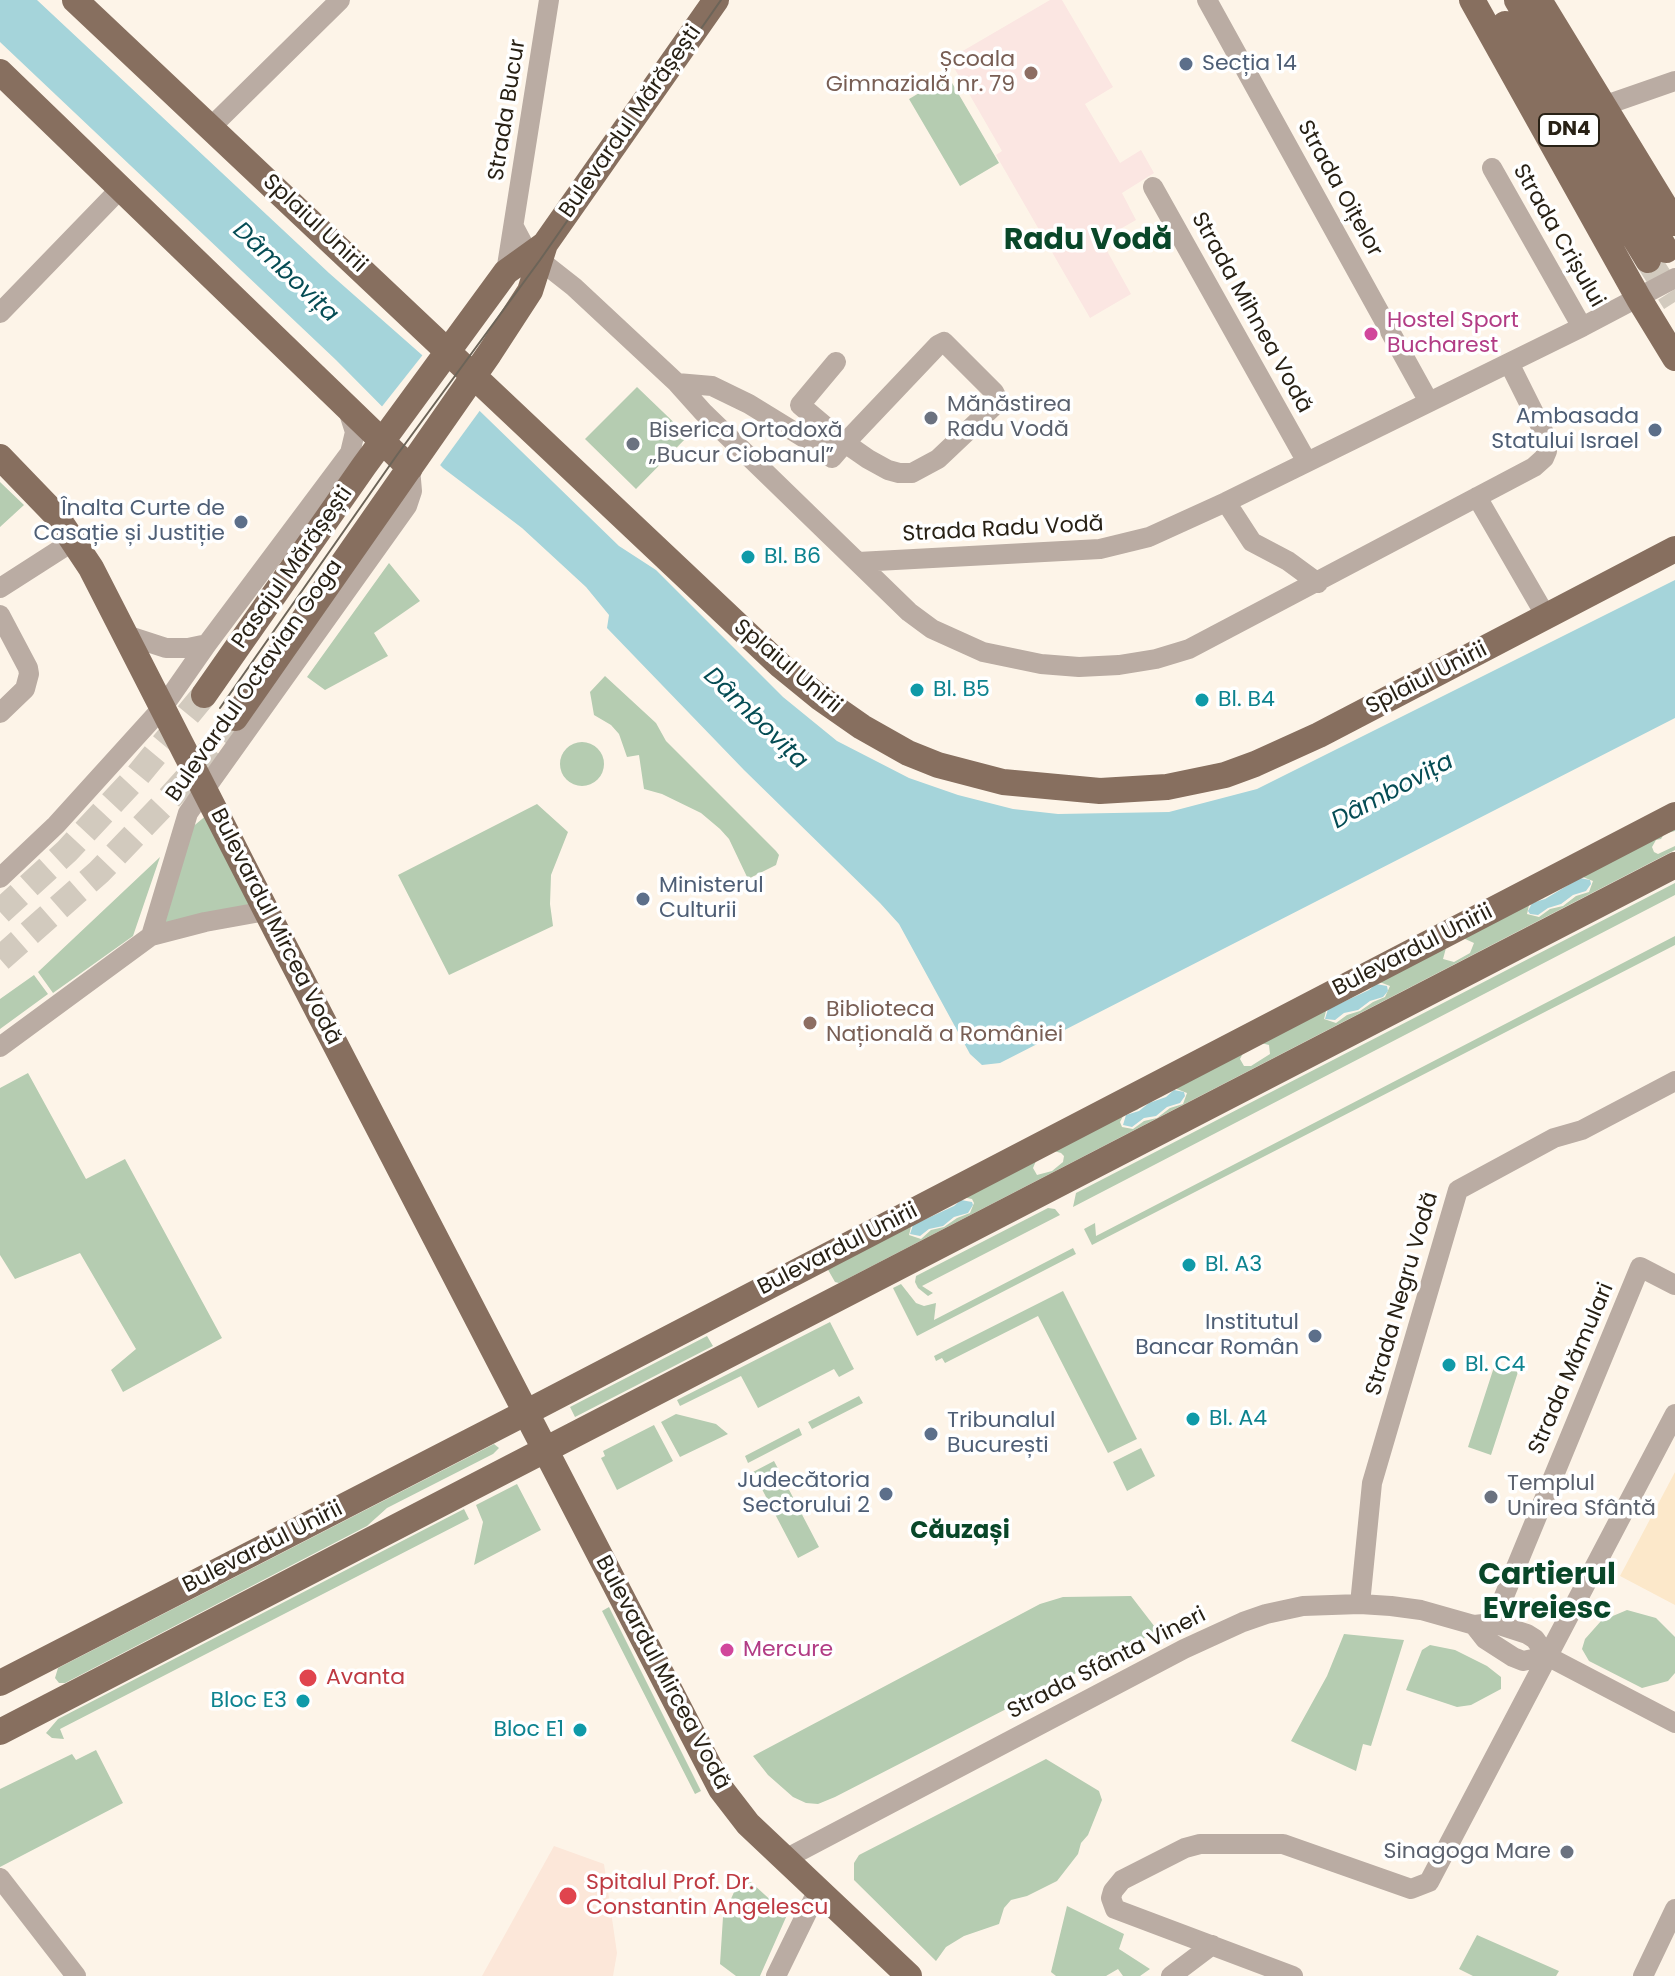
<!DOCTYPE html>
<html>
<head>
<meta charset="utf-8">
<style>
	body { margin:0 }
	canvas { display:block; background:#fdf4e8 }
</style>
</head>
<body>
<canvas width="1675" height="1976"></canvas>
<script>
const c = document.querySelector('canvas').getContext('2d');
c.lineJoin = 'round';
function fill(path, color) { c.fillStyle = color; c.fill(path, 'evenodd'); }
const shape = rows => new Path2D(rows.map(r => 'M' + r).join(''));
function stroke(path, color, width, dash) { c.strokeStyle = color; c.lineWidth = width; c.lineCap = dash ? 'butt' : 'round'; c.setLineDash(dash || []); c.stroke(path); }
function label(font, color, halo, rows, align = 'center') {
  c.font = font + ' Poppins,sans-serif'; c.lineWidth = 7; c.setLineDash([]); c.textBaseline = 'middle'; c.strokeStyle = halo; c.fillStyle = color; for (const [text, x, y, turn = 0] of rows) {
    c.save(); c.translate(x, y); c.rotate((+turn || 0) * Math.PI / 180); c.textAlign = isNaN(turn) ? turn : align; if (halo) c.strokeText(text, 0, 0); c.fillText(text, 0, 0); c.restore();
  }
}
const built = shape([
	[1675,1472,1675,1605,1620,1576]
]);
const education = shape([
	[1050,0,1062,0,1113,87,1085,104,1120,163,1141,150,1154,173,1122,193,1136,220,1101,240,1131,294,1090,318,996,155,1002,151,949,59]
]);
const medical = shape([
	[554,1846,604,1864,617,1953,613,1976,482,1976]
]);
const green = shape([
	[948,76,999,163,960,186,909,99],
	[637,387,688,436,636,489,585,439],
	[0,482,24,505,0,527],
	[389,563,420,601,374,633,388,656,325,690,307,677],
	[605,676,656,723,666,741,776,851,779,855,776,865,748,879,729,839,720,829,701,813,662,794,644,789,639,755,627,757,619,734,611,725,594,715,590,692],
	'560 764a22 22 0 1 1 44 0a22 22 0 1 1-44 0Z',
	[537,804,568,832,551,875,550,904,553,926,449,975,398,875],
	[208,814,254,905,161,925,190,829],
	[1675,825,1675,831,1664,834,1661,839,1656,840,1652,847,1654,852,1658,854,1675,846,1675,850,839,1283,835,1282,827,1268,828,1263],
	[1580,876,1593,881,1589,892,1576,896,1563,906,1550,909,1539,917,1527,914,1530,901,1543,898,1556,887,1570,884],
	[1463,938,1474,943,1470,953,1454,962,1443,959,1446,948],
	[1377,981,1390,986,1385,997,1373,1002,1360,1011,1347,1015,1336,1023,1324,1019,1327,1007,1340,1003,1346,997,1365,990],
	[1261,1043,1269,1045,1270,1054,1251,1066,1244,1066,1240,1059,1243,1053],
	[1174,1088,1187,1093,1183,1104,1170,1108,1157,1118,1144,1121,1133,1129,1122,1127,1120,1122,1124,1114,1137,1110,1147,1101,1162,1096],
	[1054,1151,1061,1153,1064,1156,1063,1162,1052,1171,1037,1175,1033,1168,1036,1161],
	[962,1197,972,1199,974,1203,970,1213,957,1218,944,1227,931,1230,921,1239,909,1235,912,1223,926,1218,934,1211,952,1205],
	[160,857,133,936,53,993,38,972],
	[1675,883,1675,895,1073,1207,1076,1193],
	[1675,936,1675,945,1092,1245,1084,1229,1095,1223,1096,1236],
	[34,975,48,994,0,1029,0,999],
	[28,1073,86,1179,125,1159,222,1338,123,1392,111,1370,136,1349,80,1253,15,1279,0,1255,0,1088],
	[1048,1208,1055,1209,1060,1215,922,1286,933,1293,928,1296,918,1288,915,1282,916,1276],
	[1073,1248,1076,1254,917,1336,893,1288,901,1284,916,1303,924,1306,936,1303,934,1320],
	[1063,1291,1137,1439,1108,1453,1038,1316,945,1363,942,1358,936,1361,934,1356],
	[830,1322,854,1369,839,1377,834,1369,758,1408,741,1376,680,1406,677,1400],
	[707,1336,713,1346,575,1417,570,1407],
	[1495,1364,1518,1372,1491,1455,1468,1447],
	[859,1396,863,1403,812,1429,808,1422],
	[676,1414,716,1424,728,1434,680,1457,661,1422],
	[654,1425,673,1461,617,1490,601,1458,605,1456,603,1451],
	[799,1428,802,1435,748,1463,745,1456],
	[494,1444,499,1448,493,1454,387,1508,367,1526,65,1683,59,1683,55,1678,58,1668],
	[1141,1448,1155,1476,1127,1491,1113,1462],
	[774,1461,819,1547,798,1558,753,1472],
	[517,1484,541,1530,474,1565,483,1522,476,1505],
	[464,1509,469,1519,60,1729,64,1739,52,1738,46,1733,58,1719],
	[1131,1596,1158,1631,835,1797,818,1804,806,1803,793,1797,768,1775,753,1756,1040,1604,1063,1597],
	[609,1607,701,1791,695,1794,602,1611],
	[1627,1610,1656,1618,1675,1637,1675,1673,1668,1681,1642,1688,1589,1661,1582,1649,1585,1639,1601,1621],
	[1344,1634,1404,1640,1371,1746,1363,1744,1356,1771,1291,1741,1327,1676],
	[1430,1645,1455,1650,1487,1666,1501,1677,1501,1689,1471,1705,1457,1707,1406,1690,1422,1650],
	[96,1750,123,1803,0,1867,0,1789,72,1754,76,1760],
	[1046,1759,1099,1791,1102,1800,1088,1835,1081,1843,1078,1854,1057,1881,1027,1896,1011,1900,1004,1908,999,1924,964,1936,946,1947,936,1961,854,1880,854,1863,859,1855],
	[742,1874,787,1915,760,1976,736,1976,720,1964,723,1917],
	[1067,1906,1124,1934,1119,1949,1150,1969,1140,1976,1123,1976,1118,1969,1106,1976,1056,1976,1051,1972],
	[1477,1935,1559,1971,1556,1976,1473,1976,1459,1969]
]);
const water = shape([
	[0,0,37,0,329,273,422,355,619,546,656,570,783,697,837,741,909,778,958,795,1013,809,1058,814,1169,812,1257,789,1675,580,1675,718,1000,1063,982,1065,970,1054,899,924,880,903,744,770,607,628,609,615,586,587,522,528,443,468,336,360,0,42],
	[1580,878,1590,880,1591,884,1586,891,1573,895,1561,904,1548,908,1538,915,1530,914,1528,911,1532,903,1545,899],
	[1376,984,1387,986,1388,991,1383,997,1370,1001,1358,1010,1344,1013,1335,1020,1325,1019,1328,1009,1369,990],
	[1174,1090,1184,1092,1185,1096,1180,1103,1167,1107,1156,1116,1144,1118,1132,1127,1123,1125,1126,1115,1139,1111,1149,1103,1166,1097],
	[961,1200,972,1202,973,1205,968,1213,954,1217,943,1226,929,1229,920,1236,910,1234,913,1225,954,1206]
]);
const pier = shape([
	[425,352,481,409,438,468,380,409]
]);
const majorTunnel = shape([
	[1648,260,1675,302],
	[0,912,67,851,138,775,204,695],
	[0,959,99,872,164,804,201,763,235,718]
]);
const minor = shape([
	[1207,0,1429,402],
	[1603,106,1675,81],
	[211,127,340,0],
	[1492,168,1582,327],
	[1153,187,1307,462],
	[514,227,523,244,532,254,574,287,677,383,703,412,909,612,932,629,983,652,1041,664,1079,667,1119,665,1156,659,1189,649,1534,467,1544,458,1547,451,1546,437,1509,363],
	[506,272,549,0],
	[0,313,121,188],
	[677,383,712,386,749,404,819,447,832,458,845,443,938,345,944,342,994,392,997,398,994,406,938,459,912,473,899,473,888,470,868,459,845,443,800,405,836,362],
	[1477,497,1547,618],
	[1226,502,1252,542,1288,561,1318,583],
	[858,562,1100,549,1149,537,1226,502,1582,327,1675,278],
	[0,588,75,540],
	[0,615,28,668,29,674,25,689,0,713],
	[126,635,166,648,188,648,207,644],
	[0,878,56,825,163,707,207,644,350,453,355,432,347,407],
	[151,936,205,922,266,911],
	[0,1047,151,936,188,813,407,506,412,491,410,468],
	[1360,1604,1372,1483,1458,1190,1554,1138,1582,1130,1675,1081],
	[1493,1623,1640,1267,1675,1285],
	[1474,1625,1485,1639,1513,1657,1523,1661,1547,1656],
	[785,1859,1184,1649,1243,1622,1266,1614,1303,1606,1360,1604,1391,1606,1421,1610,1474,1625,1493,1623,1527,1634,1535,1639,1547,1656,1675,1723],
	[0,1878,76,1976],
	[776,1976,818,1890],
	[1171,1976,1212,1945],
	[1293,1976,1115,1909,1111,1898,1113,1891,1122,1880,1185,1848,1200,1844,1283,1844,1411,1889,1429,1882,1675,1414],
	[1643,1976,1675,1909]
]);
const major = shape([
	[75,0,781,666,819,697,862,727,908,753,938,765,1003,782,1100,791,1167,787,1225,775,1255,764,1319,735,1675,549],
	[1472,0,1639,299,1675,358],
	[1517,0,1666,250],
	[1539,0,1675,223],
	[1505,24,1648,260],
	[0,72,410,468],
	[0,457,55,514,91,568,276,930,721,1789,748,1824,909,1976],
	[204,695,364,466,506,272,545,244],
	[235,718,489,354,530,291,545,244,716,0],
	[0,1683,527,1412,1675,815],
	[0,1732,1675,865]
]);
const tram = shape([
	[220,708,397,455,540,260,721,0]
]);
const markers = [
	[1186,64,8,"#5c6f8a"],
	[1031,73,8,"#8d6e63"],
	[1371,334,8,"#d1479c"],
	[931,418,8,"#6b7280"],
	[1655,430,8,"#5c6f8a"],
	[633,444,8,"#6b7280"],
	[241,522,8,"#5c6f8a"],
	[748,557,8,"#0f9aa8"],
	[917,690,8,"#0f9aa8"],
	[1202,700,8,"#0f9aa8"],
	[643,899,8,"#5c6f8a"],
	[810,1023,8,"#8d6e63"],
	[1189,1265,8,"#0f9aa8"],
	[1315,1336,8,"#5c6f8a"],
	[1449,1365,8,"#0f9aa8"],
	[1193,1419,8,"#0f9aa8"],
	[931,1434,8,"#5c6f8a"],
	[886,1494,8,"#5c6f8a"],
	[1491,1497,8,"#6b7280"],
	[727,1650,8,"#d1479c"],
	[308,1678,10,"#e0444e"],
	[303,1701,8,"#0f9aa8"],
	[580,1730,8,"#0f9aa8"],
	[1567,1852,8,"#6b7280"],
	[568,1896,10,"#e0444e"]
];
const shields = [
	[1569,130,60]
];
const shieldNames = [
	["DN4",1569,130]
];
const educationNames = [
	["Școala",1015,60],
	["Gimnazială nr. 79",1015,85],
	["Biblioteca",826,1010,"left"],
	["Națională a României",826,1035,"left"]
];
const serviceNames = [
	["Secția 14",1202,64,"left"],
	["Ambasada",1639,417],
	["Statului Israel",1639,442],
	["Înalta Curte de",225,509],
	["Casație și Justiție",225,534],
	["Ministerul",659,886,"left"],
	["Culturii",659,911,"left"],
	["Institutul",1299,1323],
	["Bancar Român",1299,1348],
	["Tribunalul",947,1421,"left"],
	["București",947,1446,"left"],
	["Judecătoria",870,1481],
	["Sectorului 2",870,1506]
];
const streetNames = [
	["Strada Bucur",508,110,-81],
	["Bulevardul Mărășești",631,122,-55],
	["Strada Oițelor",1339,189,61],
	["Splaiul Unirii",314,224,43],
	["Strada Crișului",1558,236,60],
	["Strada Mihnea Vodă",1251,313,61],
	["Strada Radu Vodă",1003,530,-3],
	["Pasajul Mărășești",293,568,-55],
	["Splaiul Unirii",787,667,40],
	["Splaiul Unirii",1427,679,-27],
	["Bulevardul Octavian Goga",255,681,-55],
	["Bulevardul Mircea Vodă",275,927,63],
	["Bulevardul Unirii",1413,951,-27],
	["Bulevardul Unirii",838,1250,-27],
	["Strada Negru Vodă",1403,1294,-74],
	["Strada Mămulari",1572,1369,-67],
	["Bulevardul Unirii",263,1548,-27],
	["Strada Sfânta Vineri",1107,1664,-27],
	["Bulevardul Mircea Vodă",662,1673,62]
];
const hotelNames = [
	["Hostel Sport",1387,321],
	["Bucharest",1387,346],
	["Mercure",743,1650]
];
const worshipNames = [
	["Mănăstirea",947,405],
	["Radu Vodă",947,430],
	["Biserica Ortodoxă",649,431],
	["„Bucur Ciobanul”",649,456],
	["Templul",1507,1484],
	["Unirea Sfântă",1507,1509],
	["Sinagoga Mare",1551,1852,"right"]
];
const cultureNames = [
	["Bl. B6",764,557],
	["Bl. B5",933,690],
	["Bl. B4",1218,700],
	["Bl. A3",1205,1265],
	["Bl. C4",1465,1365],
	["Bl. A4",1209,1419],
	["Bloc E3",287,1701,"right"],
	["Bloc E1",564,1730,"right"]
];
const healthNames = [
	["Avanta",326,1678],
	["Spitalul Prof. Dr.",586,1883],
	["Constantin Angelescu",586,1908]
];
const waterNames = [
	["Dâmbovița",285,273,43],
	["Dâmbovița",755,719,44],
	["Dâmbovița",1393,792,-28]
];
const neighbourhoodNames = [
	["Căuzași",960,1532]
];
const districtNames = [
	["Radu Vodă",1088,241],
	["Cartierul",1547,1576],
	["Evreiesc",1547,1610]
];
fill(built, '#fce8ca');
fill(education, '#fbe6e2');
fill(medical, '#fce7d9');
fill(green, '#b5ccb1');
fill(water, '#a5d4da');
fill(pier, '#fdf4e8');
stroke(majorTunnel, '#d2cabe', 26, [26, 13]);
stroke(minor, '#baaca3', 20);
stroke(major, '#876f5f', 26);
stroke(tram, '#6c6458', 2);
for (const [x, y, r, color] of markers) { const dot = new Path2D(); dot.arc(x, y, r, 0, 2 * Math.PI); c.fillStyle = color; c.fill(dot); stroke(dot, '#fff', 3); }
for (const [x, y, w] of shields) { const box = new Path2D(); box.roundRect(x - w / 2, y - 16, w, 32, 6); c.fillStyle = '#fff'; c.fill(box); stroke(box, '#282115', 2); }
label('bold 20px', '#282115', null, shieldNames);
label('22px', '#785e54', '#fff', educationNames, 'right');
label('22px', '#4e5e75', '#fff', serviceNames, 'right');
label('22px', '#282115', '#fff', streetNames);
label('22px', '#b23c85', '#fff', hotelNames, 'left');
label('22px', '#5b616d', '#fff', worshipNames, 'left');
label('22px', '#0d838f', '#fff', cultureNames, 'left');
label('22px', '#be3a42', '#fff', healthNames, 'left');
label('italic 24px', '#054c54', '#fff', waterNames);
label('bold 24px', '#094729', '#fff', neighbourhoodNames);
label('bold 30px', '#094729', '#fff', districtNames);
</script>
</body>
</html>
